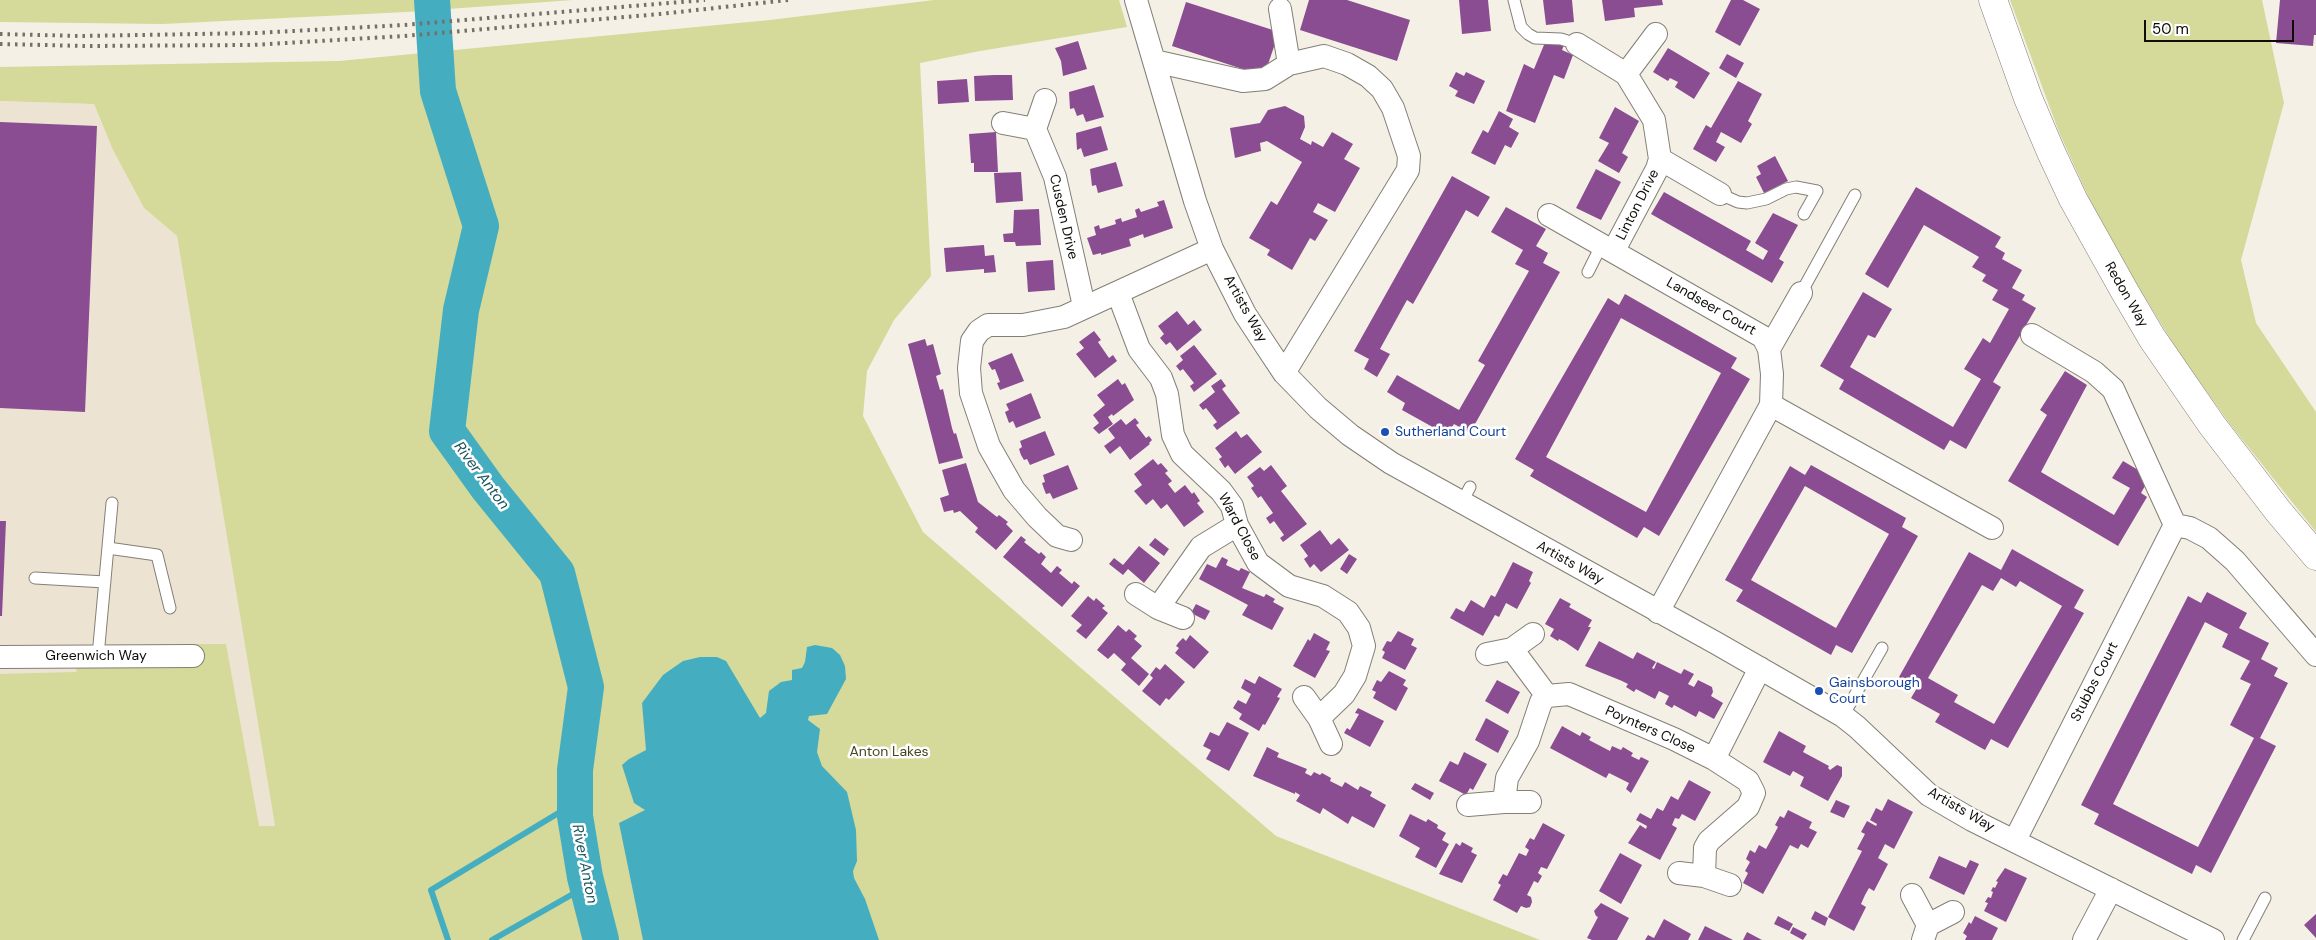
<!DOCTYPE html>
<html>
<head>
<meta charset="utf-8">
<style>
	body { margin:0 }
	#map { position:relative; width:2316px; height:940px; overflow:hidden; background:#f5f0e5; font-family:"DM Sans",sans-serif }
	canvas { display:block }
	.scale { position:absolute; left:2144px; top:20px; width:150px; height:22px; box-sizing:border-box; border:2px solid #0e0d09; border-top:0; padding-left:6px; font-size:15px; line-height:18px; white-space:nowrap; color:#0e0d09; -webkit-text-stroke:4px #fff; paint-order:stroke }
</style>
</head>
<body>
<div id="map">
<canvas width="2316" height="940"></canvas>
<div class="scale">50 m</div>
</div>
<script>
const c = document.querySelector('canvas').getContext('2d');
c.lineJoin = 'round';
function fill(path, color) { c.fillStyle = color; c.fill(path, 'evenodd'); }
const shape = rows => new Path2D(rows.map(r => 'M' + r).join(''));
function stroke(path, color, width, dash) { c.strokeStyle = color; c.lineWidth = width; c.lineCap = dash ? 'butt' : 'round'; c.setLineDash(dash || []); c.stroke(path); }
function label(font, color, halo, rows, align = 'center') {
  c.font = font + ' "DM Sans",sans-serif'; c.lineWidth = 5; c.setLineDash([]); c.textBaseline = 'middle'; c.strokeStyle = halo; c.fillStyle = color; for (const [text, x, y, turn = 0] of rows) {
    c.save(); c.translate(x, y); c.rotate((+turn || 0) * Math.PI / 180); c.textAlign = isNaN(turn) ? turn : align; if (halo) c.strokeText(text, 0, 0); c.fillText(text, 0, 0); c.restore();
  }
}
const built = shape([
	[0,101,94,104,113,150,144,208,177,236,279,850,0,840]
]);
const green = shape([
	[0,0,573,0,406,12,163,24,0,22],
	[934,0,1119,0,1127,27,980,51,920,63,931,276,894,320,867,371,863,416,923,532,1276,836,1540,940,0,940,0,674,76,672,77,668,194,665,193,644,226,644,259,826,275,826,177,236,144,208,113,150,94,104,0,101,0,67,339,61,770,20],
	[2010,0,2262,0,2284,103,2241,260,2256,323,2316,412,2316,532,2230,424,2179,353,2131,275,2092,205,2059,132]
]);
const water = shape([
	[815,645,832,648,840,655,845,666,846,679,827,714,809,716,808,720,820,729,817,752,822,766,847,792,856,830,857,861,853,871,854,878,865,899,879,940,643,940,619,823,645,810,634,803,622,765,629,759,646,750,642,703,663,675,683,661,700,657,717,657,726,661,760,718,766,713,769,691,781,682,792,680,792,670,802,668,805,662,807,647]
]);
const stream = shape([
	[448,940,431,890,575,803],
	[492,940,587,886]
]);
const river = shape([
	[432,0,438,91,481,226,461,310,447,431,488,488,557,573,586,687,575,770,575,816,585,877,601,940]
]);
const building = shape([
	[1309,0,1347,0,1410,20,1397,61,1300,30],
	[1459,0,1488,0,1491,31,1462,34],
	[1543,0,1572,0,1574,22,1546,25],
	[1602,0,1662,0,1663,5,1634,8,1635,17,1605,21],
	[1731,0,1743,0,1760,9,1740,46,1715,32],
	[2280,0,2316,0,2316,35,2314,35,2313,46,2276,43],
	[1186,2,1279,32,1264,76,1172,46],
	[1546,40,1564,45,1562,50,1573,55,1564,79,1554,75,1535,123,1506,111,1524,64,1534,69],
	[1078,41,1087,69,1063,76,1061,61,1055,48],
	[1668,48,1710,73,1694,99,1675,87,1678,82,1670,78,1668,81,1653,72],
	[1727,54,1744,63,1736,78,1719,68],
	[1456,72,1464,76,1466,72,1485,81,1474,104,1455,96,1458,91,1449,86],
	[994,75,1012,75,1013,100,975,101,974,76],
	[967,79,969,102,938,104,937,81],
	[1738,81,1762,94,1748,121,1752,124,1741,143,1721,132,1716,142,1725,147,1716,162,1693,149,1706,125,1711,128],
	[1094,85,1104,117,1086,122,1083,114,1077,116,1074,108,1070,109,1069,92],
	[1285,106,1304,116,1305,127,1300,139,1311,145,1312,141,1323,147,1332,132,1353,144,1344,159,1360,168,1335,212,1318,203,1313,212,1328,220,1315,241,1310,238,1292,270,1267,255,1270,250,1249,238,1271,201,1277,205,1302,162,1267,141,1260,143,1261,151,1235,158,1230,128,1260,123,1268,110],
	[1615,107,1639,121,1622,153,1628,157,1619,173,1598,161,1609,143,1599,138],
	[1499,111,1513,119,1509,127,1519,133,1511,148,1505,145,1495,165,1471,153,1483,130,1488,133],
	[0,122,97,126,85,412,0,408],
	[1101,126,1108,150,1084,157,1081,148,1077,150,1076,133],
	[996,132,998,172,974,172,974,163,971,163,969,134],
	[1775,156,1788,181,1764,193,1756,177,1761,174,1757,166],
	[1116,162,1123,186,1098,193,1096,185,1092,186,1090,169],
	[1596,169,1621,182,1601,220,1576,208],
	[1021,172,1023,201,996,203,994,173],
	[1452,176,1490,197,1478,217,1466,210,1413,304,1407,300,1380,349,1390,354,1377,377,1364,369,1369,359,1354,351],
	[1916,187,2001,237,1995,247,2005,253,2002,259,2022,270,2012,288,2025,295,2022,300,2036,308,1993,382,2001,387,1966,449,1950,440,1944,450,1839,389,1844,380,1820,366,1863,292,1892,309,1875,338,1868,335,1850,367,1953,427,1981,379,1964,369,1983,338,1990,343,2009,309,1992,300,1998,290,1982,281,1986,275,1972,267,1979,257,1924,225,1888,288,1865,274],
	[1664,192,1751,241,1746,250,1763,260,1768,251,1755,243,1773,213,1798,225,1779,259,1784,262,1772,283,1651,214],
	[1164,200,1173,228,1144,238,1143,234,1129,239,1131,246,1101,255,1101,253,1093,255,1087,238,1096,235,1094,227,1099,225,1100,229,1116,224,1115,220,1121,218,1122,222,1137,217,1135,210,1139,208,1141,212,1159,206,1157,202],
	[1506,207,1546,229,1536,246,1548,253,1543,263,1560,272,1470,433,1454,424,1447,435,1402,410,1405,403,1387,392,1397,375,1459,410,1485,365,1478,361,1529,271,1515,264,1523,250,1491,232],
	[1039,209,1041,245,1016,246,1015,242,1004,242,1003,234,1013,233,1014,210],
	[984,245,985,256,994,255,996,272,984,273,984,269,946,272,944,248],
	[1053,260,1055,290,1028,292,1026,262],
	[1625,294,1737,358,1731,368,1750,379,1659,536,1644,527,1637,538,1530,476,1534,470,1515,459,1608,298,1619,305],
	[1621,318,1721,373,1646,512,1546,457],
	[1177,311,1188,325,1194,320,1202,330,1177,351,1170,342,1166,345,1160,338,1164,334,1158,326],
	[1094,331,1101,340,1098,342,1109,358,1113,355,1117,361,1095,378,1076,354,1084,348,1079,342],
	[925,339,927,346,933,344,941,374,936,376,940,390,943,389,952,428,954,434,956,433,963,458,939,464,908,344],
	[1194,345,1217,374,1194,392,1190,386,1194,383,1183,369,1180,371,1176,366,1183,360,1180,356],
	[1012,353,1024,381,1000,390,997,383,1000,382,995,369,992,370,988,363],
	[2065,371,2087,385,2041,472,2114,515,2130,488,2112,478,2123,461,2150,477,2141,493,2147,497,2118,546,2008,481,2047,415,2040,410],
	[1118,379,1122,385,1125,383,1134,400,1113,416,1112,414,1108,417,1113,424,1099,434,1093,428,1099,423,1093,415,1105,405,1097,395],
	[1221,379,1226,386,1222,389,1240,413,1217,430,1213,425,1217,422,1206,408,1203,410,1199,405,1215,392,1211,386],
	[1031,393,1041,418,1016,428,1013,421,1009,423,1005,412,1009,410,1006,404],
	[1135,418,1139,423,1136,425,1146,438,1149,436,1152,440,1149,443,1150,444,1130,460,1120,446,1110,454,1104,446,1115,438,1108,429,1121,419,1126,425],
	[1045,431,1055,455,1030,465,1027,459,1024,460,1021,455,1019,449,1022,447,1020,441],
	[1236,431,1241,438,1247,434,1262,452,1235,474,1228,465,1225,468,1219,459,1222,457,1215,448],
	[1153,459,1158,465,1161,463,1168,471,1165,473,1172,481,1168,484,1175,493,1185,485,1192,494,1194,492,1200,501,1197,503,1204,512,1184,527,1167,504,1161,509,1153,499,1146,505,1134,491,1142,485,1134,474],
	[966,463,978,502,997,517,999,515,1008,522,1006,524,1013,531,996,550,975,532,978,528,960,511,954,513,953,510,944,512,940,498,949,495,942,470],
	[1068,465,1078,489,1053,499,1050,493,1046,494,1044,489,1042,483,1045,482,1043,475],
	[1271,465,1287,486,1281,491,1307,524,1283,542,1280,538,1284,535,1274,521,1270,524,1266,518,1273,513,1261,496,1258,498,1251,488,1254,486,1247,477,1260,467,1264,471],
	[1811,465,1906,518,1902,527,1918,536,1852,653,1836,645,1831,655,1736,601,1743,590,1725,580,1790,466,1805,475],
	[1805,486,1889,534,1836,628,1751,580],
	[0,521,6,521,2,616,0,616],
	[1320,530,1331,545,1339,538,1349,550,1321,572,1314,564,1310,568,1304,559,1308,556,1300,545],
	[1021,536,1026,540,1024,542,1039,554,1041,552,1046,557,1041,564,1051,573,1057,566,1062,570,1059,573,1072,584,1074,581,1080,586,1062,607,1003,557],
	[1155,538,1169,549,1164,556,1149,545],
	[1139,546,1160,563,1144,583,1128,569,1123,575,1109,564,1114,558,1123,565],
	[2012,549,2084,590,2074,608,2084,613,2008,748,1991,739,1985,750,1935,722,1940,714,1911,698,1917,688,1899,677,1969,552,2001,570],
	[2001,578,2016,587,2020,581,2062,606,1994,724,1954,702,1958,695,1928,678,1982,585,1993,591],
	[1349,554,1357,559,1347,574,1340,569],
	[1222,557,1228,560,1226,565,1239,571,1241,568,1250,572,1242,588,1264,597,1266,594,1275,599,1273,602,1284,608,1272,630,1242,615,1248,605,1199,579,1207,564,1216,568],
	[1513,562,1533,572,1529,581,1531,583,1517,609,1506,603,1499,617,1495,615,1483,636,1450,618,1456,608,1464,612,1471,600,1484,608,1491,595,1495,597],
	[2207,592,2247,613,2239,628,2269,643,2261,659,2278,668,2274,676,2288,683,2260,738,2276,746,2211,873,2196,865,2192,874,2094,824,2099,814,2081,805,2188,596,2201,603],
	[2205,622,2228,634,2222,647,2250,661,2240,679,2251,684,2230,725,2254,738,2198,847,2113,804],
	[1088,596,1094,601,1096,598,1105,606,1102,608,1108,613,1086,639,1076,631,1082,625,1071,616],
	[1560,598,1571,604,1569,607,1592,620,1588,627,1591,627,1578,651,1565,642,1559,639,1558,641,1550,636,1554,629,1545,624],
	[1196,604,1210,611,1205,620,1191,613],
	[1118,625,1126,632,1129,629,1137,636,1134,639,1142,646,1131,658,1149,674,1139,686,1121,670,1126,664,1114,653,1108,659,1097,650],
	[1398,631,1414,639,1411,645,1417,648,1405,670,1382,658,1385,652,1382,650,1387,641,1391,642],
	[1314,633,1330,642,1326,650,1330,651,1315,678,1293,666,1308,639,1310,641],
	[1190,635,1209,652,1194,669,1175,653,1179,648,1176,646,1179,642,1183,638,1186,641],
	[1599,641,1633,659,1637,652,1656,662,1652,668,1654,669,1657,662,1681,674,1684,669,1694,674,1688,684,1694,687,1698,680,1712,687,1713,692,1711,696,1723,703,1714,719,1699,711,1696,717,1674,705,1672,708,1665,704,1669,696,1659,691,1655,699,1636,689,1634,692,1626,687,1628,684,1622,681,1585,666],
	[1165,664,1185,682,1169,700,1166,698,1160,706,1142,691,1153,678,1150,675,1156,667,1160,670],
	[1389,671,1406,680,1403,685,1408,688,1396,711,1373,698,1376,692,1372,690,1377,680,1381,682],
	[1259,676,1282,689,1277,697,1280,698,1265,725,1263,724,1259,731,1239,719,1242,714,1233,708,1238,700,1246,704,1251,694,1241,688,1245,679,1255,684],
	[1497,680,1520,692,1508,714,1485,701],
	[1358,708,1384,721,1370,747,1344,733,1347,728,1350,730,1359,714,1355,713],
	[1486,718,1509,731,1498,753,1475,740],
	[1227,722,1249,733,1229,771,1206,759,1211,750,1203,746,1210,732,1219,736],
	[1562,726,1580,736,1582,732,1591,737,1589,740,1610,751,1612,746,1621,750,1623,747,1633,753,1631,756,1639,760,1641,757,1649,761,1631,793,1626,789,1629,783,1609,773,1606,778,1550,748],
	[1779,731,1806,746,1803,752,1829,766,1828,768,1830,770,1837,765,1842,767,1842,776,1828,801,1800,786,1804,777,1793,771,1790,776,1763,762],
	[1267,747,1279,753,1277,757,1307,769,1305,773,1311,776,1314,772,1320,775,1322,773,1331,778,1330,781,1342,787,1345,782,1358,790,1360,786,1372,792,1370,796,1386,805,1374,828,1352,816,1348,824,1323,808,1320,814,1296,801,1300,795,1295,792,1295,794,1253,776],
	[1464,752,1487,764,1473,790,1470,788,1466,795,1439,781,1450,761,1458,765],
	[1689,780,1711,792,1695,821,1682,814,1679,819,1675,818,1672,825,1677,828,1660,860,1628,843,1640,825,1646,829,1647,826,1636,820,1640,813,1651,819,1657,808,1663,811,1671,796,1678,800],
	[1415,783,1434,793,1430,800,1411,789],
	[1888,799,1913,812,1894,849,1885,844,1878,858,1888,864,1874,891,1869,888,1865,895,1861,904,1866,907,1854,931,1828,917,1862,851,1857,849,1865,834,1861,832,1867,821,1876,826,1877,824,1870,820,1876,808,1882,811],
	[1836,800,1850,806,1844,818,1830,812],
	[1788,810,1812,822,1809,828,1817,832,1808,848,1801,844,1798,849,1790,845,1763,894,1743,883,1748,873,1745,871,1750,862,1746,859,1750,850,1755,853,1759,845,1766,849,1778,827,1775,825,1780,816,1784,818],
	[1410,814,1426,822,1428,819,1438,825,1437,828,1446,833,1442,840,1449,844,1436,868,1415,857,1420,848,1399,836],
	[1543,823,1565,835,1547,869,1541,867,1538,873,1542,876,1538,883,1534,881,1527,895,1531,897,1532,902,1530,907,1526,908,1521,906,1517,913,1493,900,1501,885,1498,883,1503,874,1507,876,1519,853,1526,856,1529,850,1525,847,1530,838,1534,840],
	[1462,842,1473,848,1471,852,1477,855,1462,883,1439,874,1456,843,1460,846],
	[1620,853,1642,865,1621,904,1599,891],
	[1939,856,1966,868,1970,860,1979,864,1964,895,1929,878],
	[2005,868,2027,878,2006,922,1984,911,1988,903,1985,902,1988,897,1991,898,1993,892,1991,891,1993,887,1995,888,1998,882,1996,881],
	[1601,903,1629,918,1617,940,1592,940,1587,938,1598,917,1596,916,1594,911],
	[1815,911,1828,918,1825,926,1811,919],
	[2316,914,2316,938,2304,925],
	[1778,916,1793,924,1789,931,1774,924],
	[1975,916,1998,928,1992,940,1965,940,1967,936,1963,933,1969,922,1971,924],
	[1664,919,1691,934,1688,940,1645,940,1648,935,1654,938],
	[1705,926,1733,940,1698,940],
	[1793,927,1807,934,1803,940,1790,933],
	[1747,932,1762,940,1743,940]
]);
const lane = shape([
	[1514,0,1521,27,1528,34,1535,38,1561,39,1577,44],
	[1720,194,1738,202,1747,203,1766,199,1786,189,1796,187,1817,191,1804,214],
	[1588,272,1602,244],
	[1801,293,1855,195],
	[1462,502,1470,487],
	[108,548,157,555,170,608],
	[35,578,105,582],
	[98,656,112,503],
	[1843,716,1882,648],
	[2243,940,2265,898]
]);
const street = shape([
	[1136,0,1195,201,1212,249,1245,314,1266,346,1284,373,1318,408,1350,435,1391,463,1716,643,1843,716,1857,727,1929,795,1972,820,2213,940],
	[1280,9,1289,64],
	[1577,44,1626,74,1654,120,1660,159,1657,169,1614,250],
	[1154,61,1243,81,1265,79,1289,64,1324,56,1347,64,1368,76,1382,89,1393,108,1409,156,1408,170,1284,373],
	[1626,74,1656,34],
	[1045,100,1035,129,1055,177,1084,306],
	[1003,123,1035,129],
	[1660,159,1720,194],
	[1549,215,1763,337,1769,349,1772,374,1771,405,1658,612],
	[1118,293,1139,349,1161,378,1167,394,1173,435,1182,454,1221,491,1232,506,1237,525,1258,563,1289,586,1323,596,1348,612,1359,628,1364,646,1355,676,1344,694,1319,718,1331,744],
	[2032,335,2094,372,2113,389,2175,525,2190,528,2209,538,2235,561,2316,655],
	[1769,349,1801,293],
	[1771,405,1992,528],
	[1071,540,1057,536,1037,517,1014,490,989,446,971,393,969,368,972,341,979,331,988,325,1023,325,1064,317,1212,249],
	[1136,594,1158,608],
	[1183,618,1158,608,1201,547,1237,525],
	[1512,649,1533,634],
	[1487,654,1512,649,1547,696],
	[0,657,193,656],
	[1304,697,1319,718],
	[1714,759,1760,668],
	[1504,802,1530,802],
	[1468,805,1504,802,1507,778,1528,741,1541,702,1547,696,1569,694,1674,739,1714,759,1748,781,1754,793,1748,807,1709,841,1705,848,1704,876,1730,885],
	[2015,840,2175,525],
	[1679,873,1704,876],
	[1912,895,1928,925,1923,940],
	[1928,925,1953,912],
	[2084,940,2111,889]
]);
const primary = shape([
	[1993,0,2028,98,2051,152,2073,199,2125,292,2152,338,2212,425,2278,511,2316,556]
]);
const rail = shape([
	[0,34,80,36,256,33,404,25,705,0],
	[0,44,86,46,252,45,404,36,660,14,788,0]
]);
const markers = [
	[1385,432,5,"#1a4fb4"],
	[1819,691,5,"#1a4fb4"]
];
const streetNames = [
	["Linton Drive",1638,205,-63],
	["Cusden Drive",1063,217,77],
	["Redon Way",2126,295,60],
	["Landseer Court",1711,307,30],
	["Artists Way",1245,309,61],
	["Ward Close",1239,527,62],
	["Artists Way",1570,563,29],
	["Greenwich Way",96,656],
	["Stubbs Court",2095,682,-63],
	["Poynters Close",1650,730,24],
	["Artists Way",1961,810,30]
];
const transitNames = [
	["Sutherland Court",1395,432],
	["Gainsborough",1829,683],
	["Court",1829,699]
];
const parkNames = [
	["Anton Lakes",889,752]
];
const waterNames = [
	["River Anton",481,476,53],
	["River Anton",584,864,79]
];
fill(built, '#ece3d2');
fill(green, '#d5d999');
fill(water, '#44aec0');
stroke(stream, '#44aec0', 6);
stroke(river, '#44aec0', 36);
fill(building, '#8a4d91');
stroke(lane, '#847f76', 13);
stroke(street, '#847f76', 24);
stroke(primary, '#847f76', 29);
stroke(lane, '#fff', 11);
stroke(street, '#fff', 22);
stroke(primary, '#fff', 28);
stroke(rail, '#737069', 4, [2.5, 5]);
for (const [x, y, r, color] of markers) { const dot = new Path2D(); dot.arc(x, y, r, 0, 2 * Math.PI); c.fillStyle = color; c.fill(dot); stroke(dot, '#fff', 2); }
label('14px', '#0e0d09', '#fff', streetNames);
label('14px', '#164399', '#fff', transitNames, 'left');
label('14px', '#46471e', '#fff', parkNames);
label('italic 15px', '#19555e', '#fff', waterNames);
</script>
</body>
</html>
